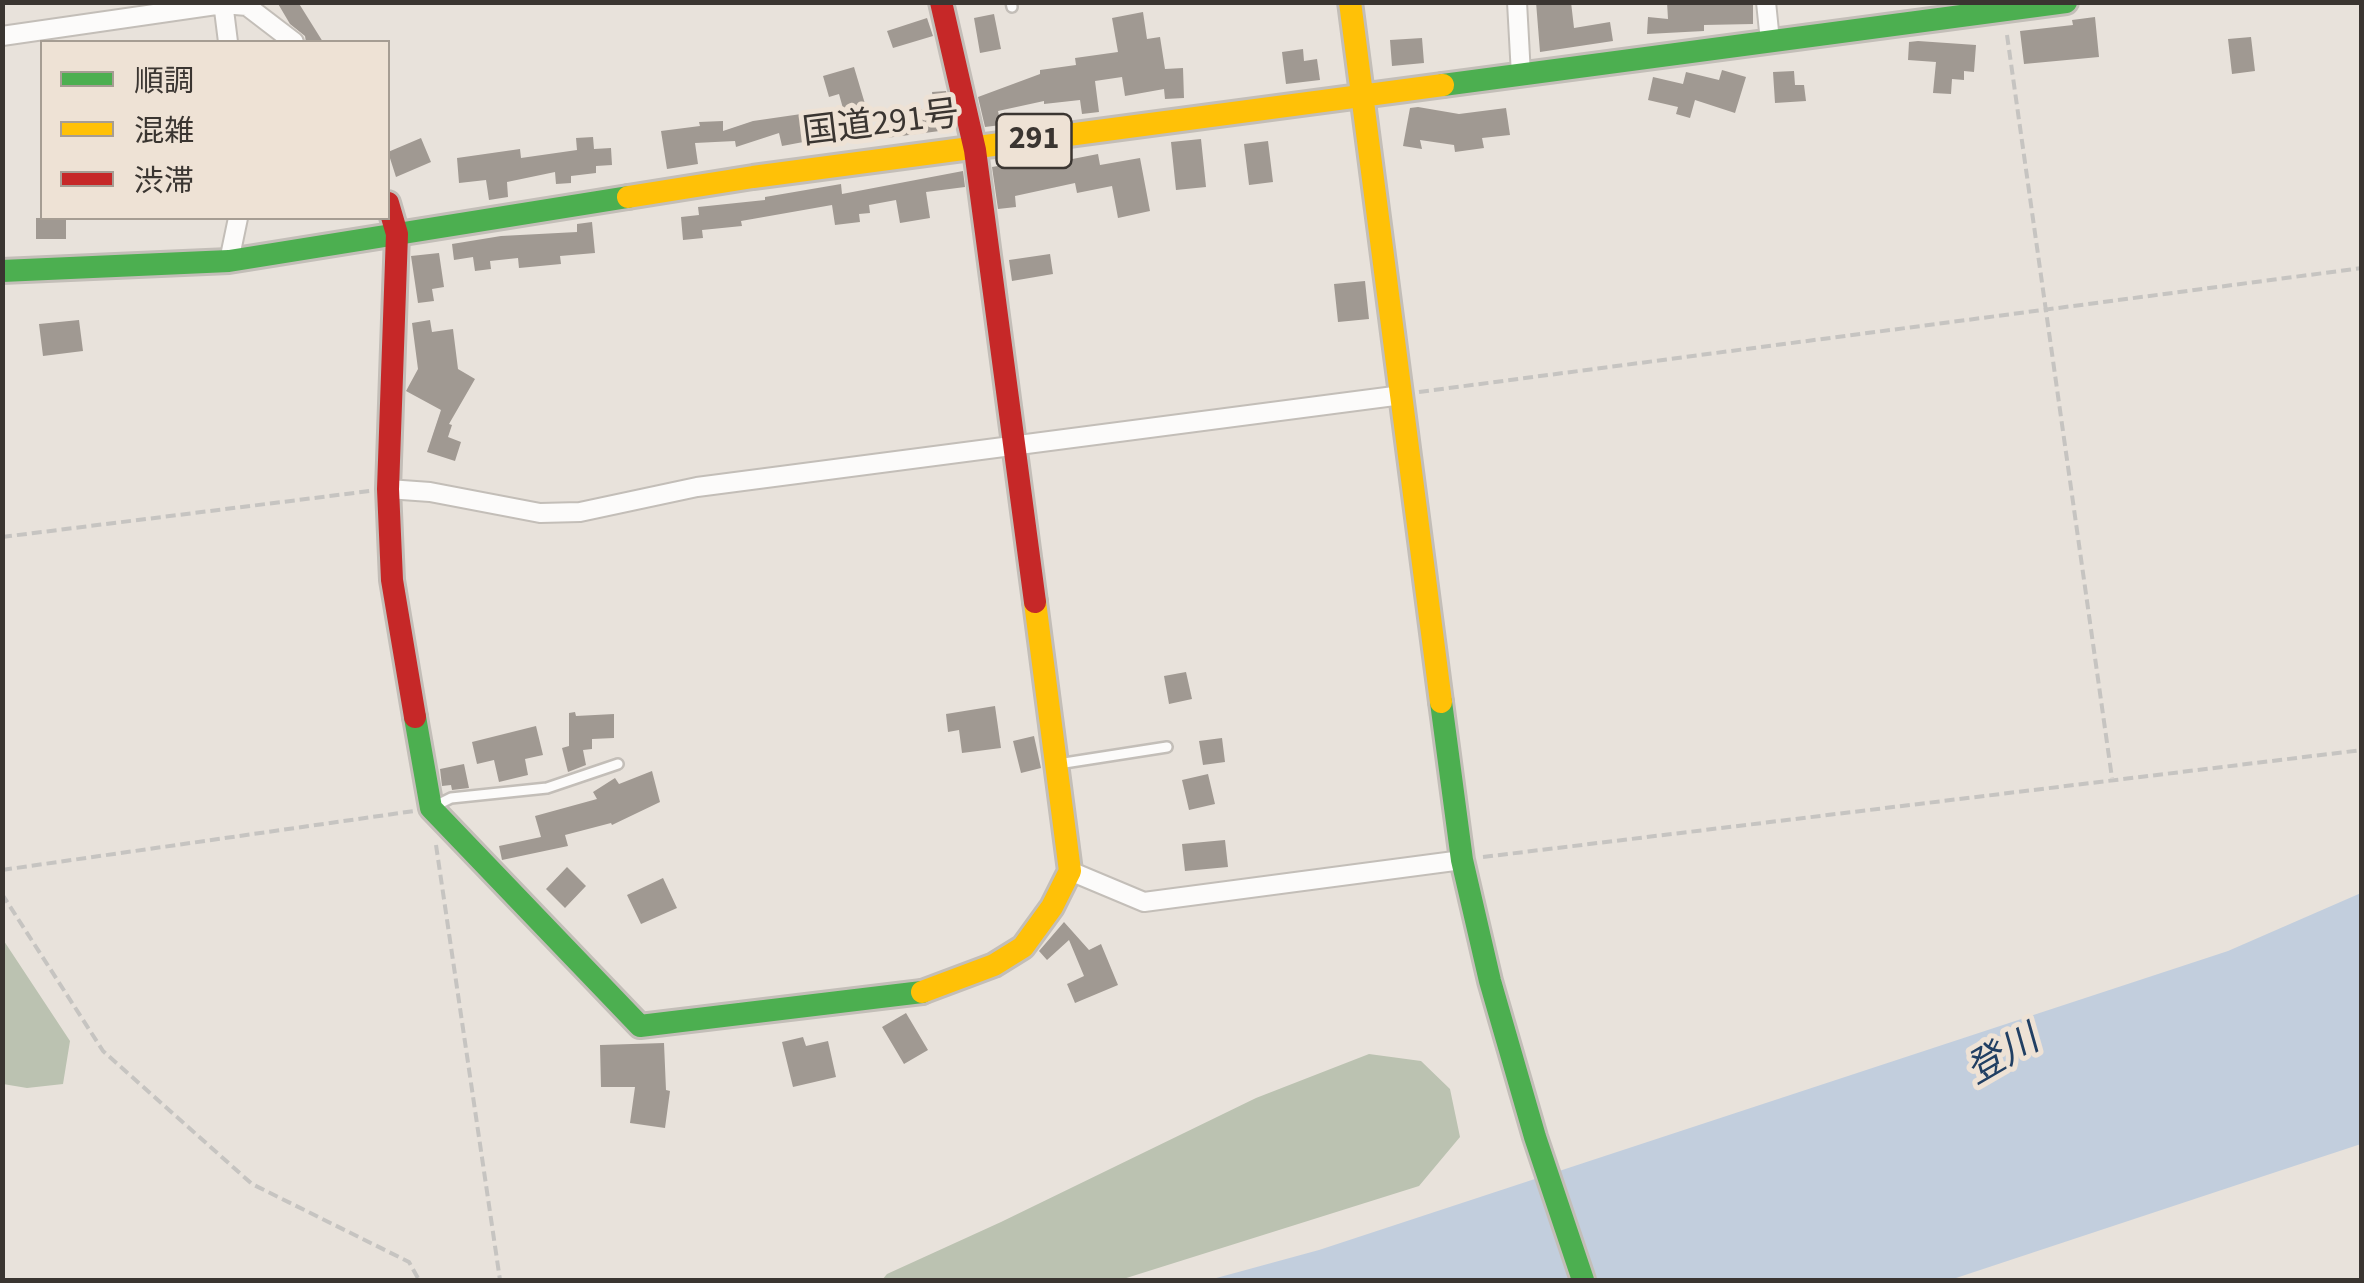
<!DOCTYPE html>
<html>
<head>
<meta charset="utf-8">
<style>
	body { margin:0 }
	#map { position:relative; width:2364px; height:1283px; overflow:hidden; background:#e8e2db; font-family:"Source Sans 3","Noto Sans JP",sans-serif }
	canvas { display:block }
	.frame { position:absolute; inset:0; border:5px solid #3a3531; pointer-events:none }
	.legend { position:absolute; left:40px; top:40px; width:350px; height:180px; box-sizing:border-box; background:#eee2d5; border:2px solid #a69d93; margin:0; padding:12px 18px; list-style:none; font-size:30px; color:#3a3531 }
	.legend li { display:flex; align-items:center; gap:20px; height:50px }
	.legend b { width:50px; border:2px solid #a69d93 }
</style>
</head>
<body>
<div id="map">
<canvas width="2364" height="1283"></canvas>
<div class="frame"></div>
<ul class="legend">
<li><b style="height:12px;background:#4caf50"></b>順調</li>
<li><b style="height:12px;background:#ffc107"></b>混雑</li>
<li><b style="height:12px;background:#c62828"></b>渋滞</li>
</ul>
</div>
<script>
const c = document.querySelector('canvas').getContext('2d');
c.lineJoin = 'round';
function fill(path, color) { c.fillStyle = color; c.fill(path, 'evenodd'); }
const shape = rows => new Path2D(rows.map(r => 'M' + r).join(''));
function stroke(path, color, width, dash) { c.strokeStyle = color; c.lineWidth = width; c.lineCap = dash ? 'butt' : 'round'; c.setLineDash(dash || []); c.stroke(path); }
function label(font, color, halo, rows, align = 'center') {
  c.font = font + ' "Source Sans 3","Noto Sans JP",sans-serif'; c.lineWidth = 10; c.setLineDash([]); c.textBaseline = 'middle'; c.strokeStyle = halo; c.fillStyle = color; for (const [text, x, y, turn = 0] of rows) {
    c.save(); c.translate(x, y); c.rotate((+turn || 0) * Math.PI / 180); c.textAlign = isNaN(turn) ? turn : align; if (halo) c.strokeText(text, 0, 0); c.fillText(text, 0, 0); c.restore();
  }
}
const forest = shape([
	[2,938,70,1041,63,1084,27,1088,3,1084],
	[1369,1054,1421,1061,1450,1089,1460,1137,1419,1186,1120,1280,882,1280,887,1274,1001,1222,1256,1098]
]);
const water = shape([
	[2361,893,2361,1144,2276,1172,1950,1280,1209,1280,1319,1250,2228,951]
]);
const building = shape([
	[277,2,298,2,323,42,306,42,305,36,290,24],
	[1536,2,1571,2,1574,28,1610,22,1613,41,1540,52],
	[1667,2,1753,2,1753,24,1704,25,1704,31,1647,34,1648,17,1668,19],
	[1143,12,1147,39,1160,37,1165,69,1183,68,1184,98,1165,99,1164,89,1125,96,1122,77,1095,81,1099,112,1082,114,1080,100,1044,104,1044,101,998,111,1001,125,985,127,978,97,1040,74,1040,70,1076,65,1075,58,1118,52,1112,18],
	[994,14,1001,49,980,53,974,18],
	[2095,17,2099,57,2024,64,2020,31,2073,25,2072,20],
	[927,18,933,36,893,48,887,31],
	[2251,37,2255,71,2232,74,2228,39],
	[1422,38,1424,63,1392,66,1390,40],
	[1918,41,1976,45,1974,72,1964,71,1964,80,1952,79,1951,94,1933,93,1936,62,1908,60,1909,42],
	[1303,49,1304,61,1317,59,1320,80,1286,84,1282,52],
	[854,67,871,124,849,130,839,94,829,97,823,76],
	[1722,70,1746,77,1735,113,1695,100,1690,118,1676,114,1678,107,1648,100,1653,77,1683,84,1686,72,1719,80],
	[1794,71,1795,85,1804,85,1806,101,1775,103,1773,72],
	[946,91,955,129,886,138,883,115,934,108,932,92],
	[1418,107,1459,114,1506,108,1510,135,1482,138,1484,148,1455,152,1454,145,1420,140,1422,149,1403,146,1410,108],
	[815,112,817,120,811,122,814,140,782,146,779,133,736,147,735,141,695,143,698,164,667,169,661,131,700,126,699,122,723,121,723,131,753,121],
	[593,137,594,149,611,148,612,165,596,166,596,173,571,176,571,183,556,184,555,172,507,182,508,197,489,200,486,180,459,183,457,158,520,149,521,158,577,150,576,138],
	[421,138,431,162,396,177,388,152],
	[1201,139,1206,187,1176,190,1171,142],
	[1268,141,1273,182,1249,185,1244,144],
	[1098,154,1100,165,1140,158,1150,211,1118,218,1112,186,1077,193,1075,183,1015,196,1016,207,998,209,992,167,1055,156,1057,162],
	[963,171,965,187,926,192,930,218,900,223,896,200,869,205,870,213,859,214,860,222,835,225,832,205,741,221,742,226,702,230,703,238,683,240,681,217,699,215,698,207,765,200,765,197,841,184,842,194],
	[36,218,66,218,66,239,36,239],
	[592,222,595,253,560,256,561,264,519,268,518,258,490,261,491,269,475,271,473,257,454,260,452,244,501,236,577,232,577,224],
	[439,253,444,287,432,289,434,301,418,303,411,256],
	[1050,254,1053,274,1012,281,1009,260],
	[1365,281,1369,319,1338,322,1334,284],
	[79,320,83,351,43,356,39,324],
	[430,320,432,332,453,329,458,369,475,379,449,424,452,425,448,437,461,442,455,461,427,452,441,410,406,391,418,369,412,323],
	[1186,672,1192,699,1169,704,1164,676],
	[995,706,1001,748,962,753,959,730,948,732,946,714],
	[575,712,576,716,614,714,614,738,592,739,592,749,583,750,586,765,568,772,562,748,569,746,569,713],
	[536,726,543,755,525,759,528,775,499,782,494,760,477,764,472,742],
	[1034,736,1041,768,1021,773,1013,741],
	[1222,738,1225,762,1203,765,1199,741],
	[464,764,469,788,452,790,451,785,442,786,440,769],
	[652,771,660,802,612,825,611,823,565,835,568,846,502,860,499,846,541,837,535,816,597,799,593,792,615,778,619,784],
	[1208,774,1215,804,1189,810,1182,780],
	[1225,840,1228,867,1185,871,1182,844],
	[567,867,586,886,565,908,546,889],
	[663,878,677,908,641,924,627,895],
	[1064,922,1089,950,1101,944,1118,985,1075,1003,1067,984,1084,976,1069,940,1047,960,1039,951],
	[906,1013,928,1050,904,1064,882,1027],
	[803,1037,806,1046,828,1041,836,1077,793,1087,782,1042],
	[664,1043,666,1090,670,1091,665,1128,630,1123,635,1087,601,1087,600,1045]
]);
const path = shape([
	[2007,35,2112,778],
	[1419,392,2362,268],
	[2,537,370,491],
	[436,845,500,1280],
	[1483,857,2362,750],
	[2,870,414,811],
	[2,894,103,1051,252,1184,409,1262,419,1280]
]);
const lane = shape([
	[1011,2,1012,7],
	[1058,764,1167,747],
	[433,807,451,798,547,788,618,764]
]);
const street = shape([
	[223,2,228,42],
	[1517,2,1521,75],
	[1766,2,1770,41],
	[2,36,223,4,247,6,294,42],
	[229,261,238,218],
	[388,489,430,492,540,513,580,512,697,487,1402,395],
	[1070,871,1144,902,1462,860]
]);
const fast = shape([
	[1443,85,2066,2],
	[2,271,229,261,628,197],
	[1441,702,1462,860,1490,981,1535,1137,1583,1280],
	[415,717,431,808,640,1026,922,992]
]);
const slow = shape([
	[1350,2,1441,702],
	[628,197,753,177,1443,85],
	[922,992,994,965,1023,947,1052,907,1070,871,1035,602]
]);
const jam = shape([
	[941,2,975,150,1035,602],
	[388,203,397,234,388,489,392,580,415,717]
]);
const shields = [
	[1034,141,75]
];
const shieldNames = [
	["291",1034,141]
];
const streetNames = [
	["国道291号",881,126,-7]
];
const waterNames = [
	["登川",2004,1058,-30]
];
fill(forest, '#bbc2b1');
fill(water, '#c2cedd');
fill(building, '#a09992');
stroke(lane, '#c3beb8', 14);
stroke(street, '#c3beb8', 22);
stroke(fast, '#c3beb8', 28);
stroke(slow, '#c3beb8', 28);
stroke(jam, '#c3beb8', 28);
stroke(path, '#c6c4c1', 4, [10, 5]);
stroke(lane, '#fcfbfa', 9);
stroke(street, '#fcfbfa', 18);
stroke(fast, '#4caf50', 22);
stroke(slow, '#ffc107', 22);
stroke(jam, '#c62828', 22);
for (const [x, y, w] of shields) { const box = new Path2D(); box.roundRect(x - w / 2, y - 27, w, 54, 8); c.fillStyle = '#eee2d5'; c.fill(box); stroke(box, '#3a3531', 2.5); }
label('bold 32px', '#3a3531', null, shieldNames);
label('35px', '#3a3531', '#eee2d5', streetNames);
label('italic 38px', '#213f63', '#eee2d5', waterNames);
</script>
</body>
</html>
